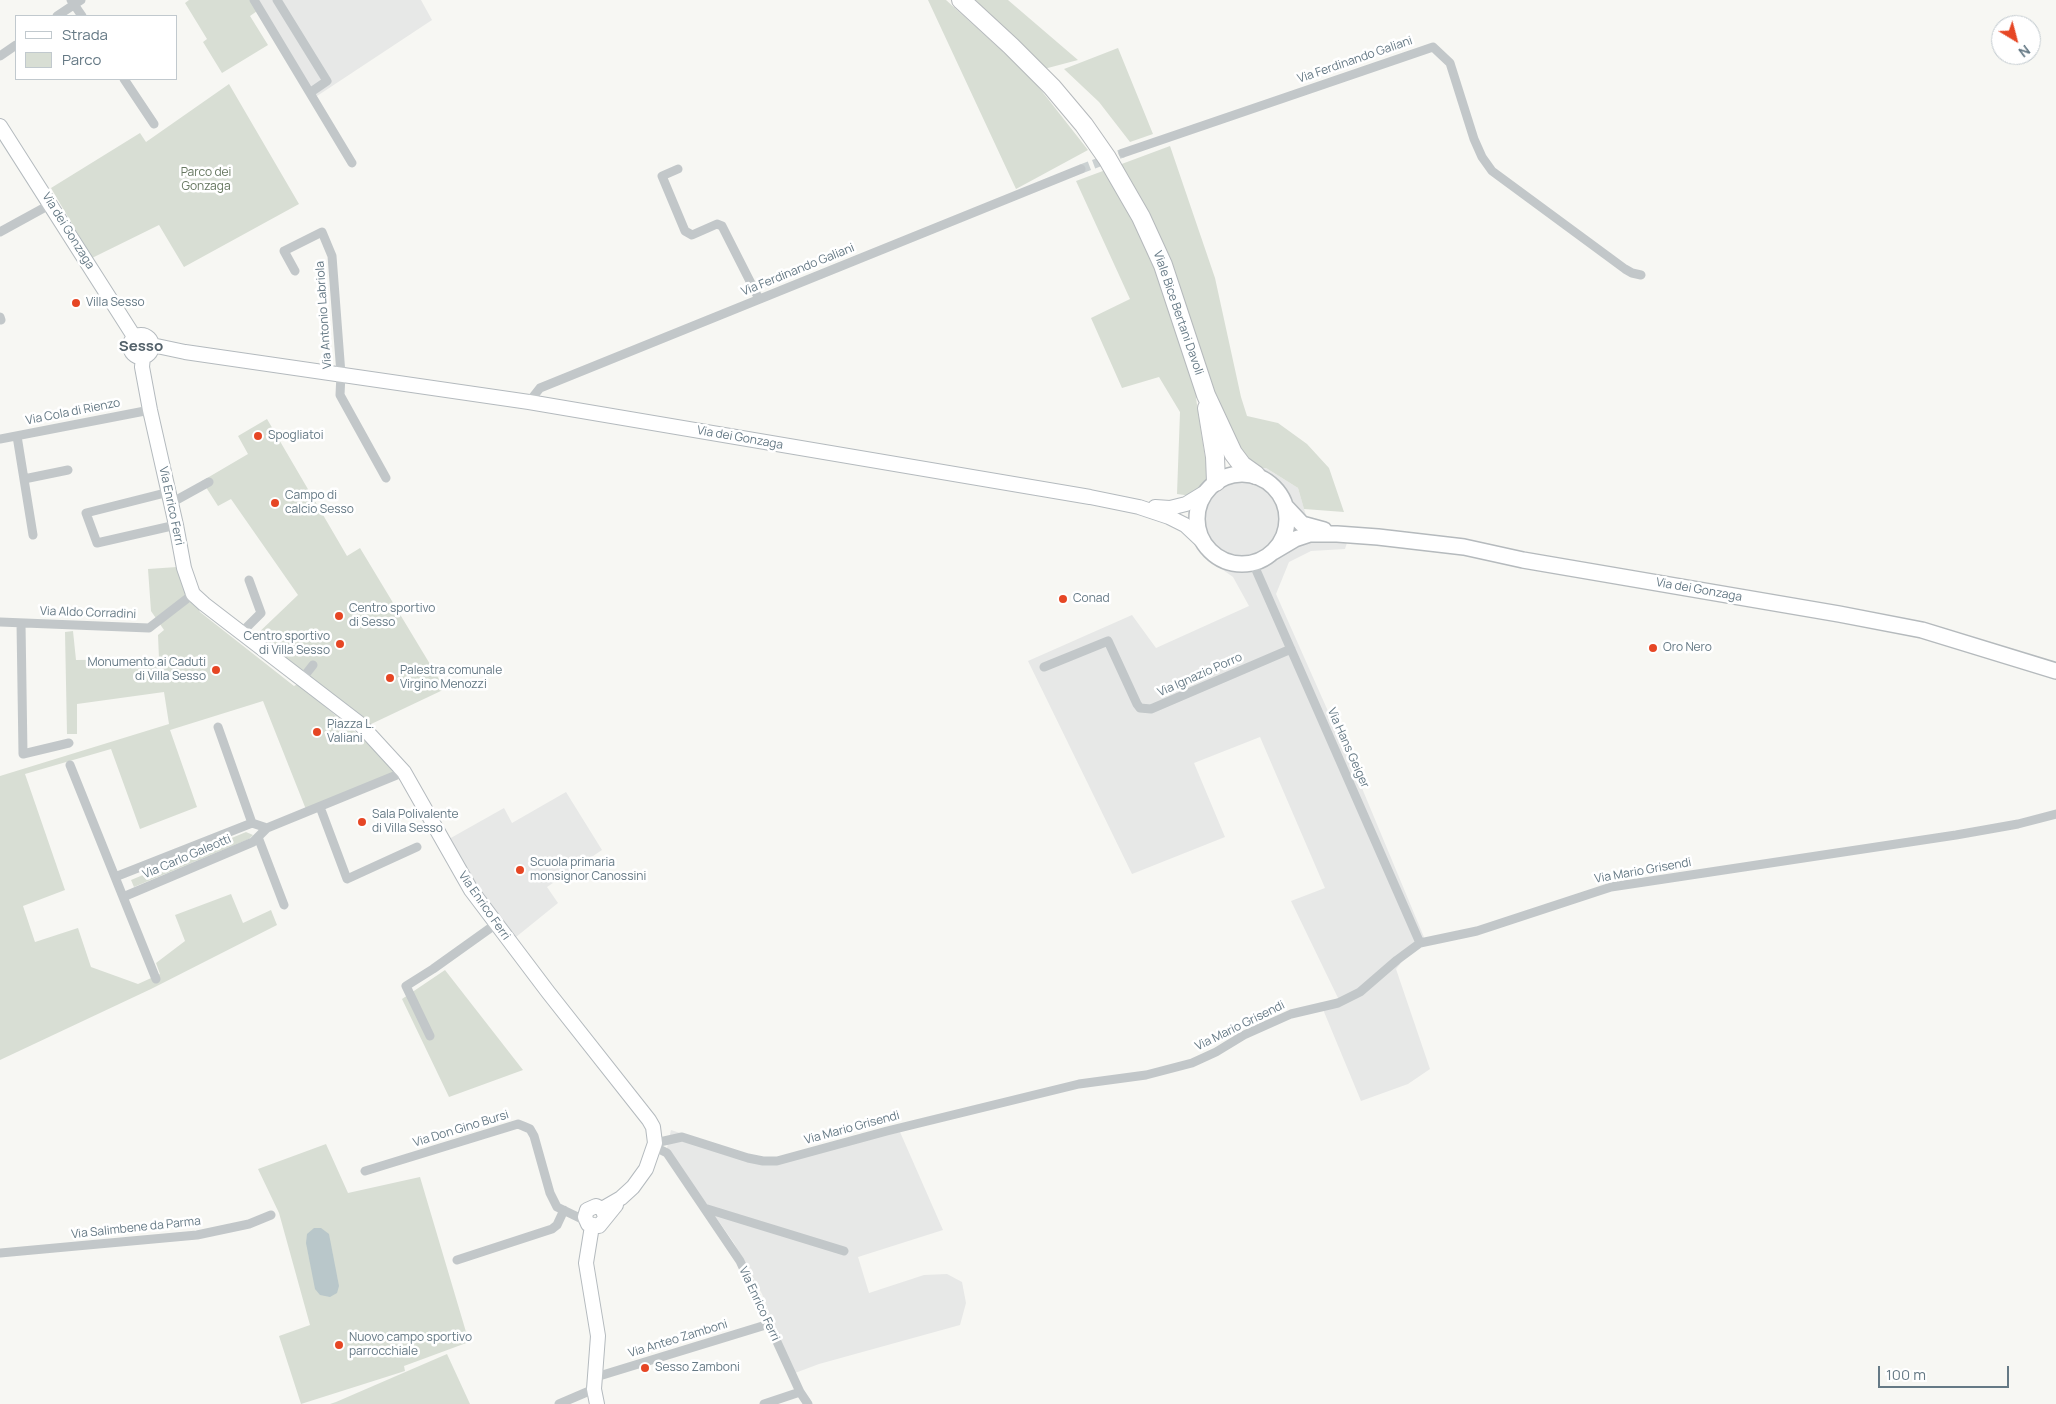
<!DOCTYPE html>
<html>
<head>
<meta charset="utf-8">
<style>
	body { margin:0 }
	#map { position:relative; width:2056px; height:1404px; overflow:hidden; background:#f7f7f3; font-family:Manrope,sans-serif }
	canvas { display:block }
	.legend { position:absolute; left:15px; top:15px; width:162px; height:65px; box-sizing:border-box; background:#fff; border:1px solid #c1c9ce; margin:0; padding:6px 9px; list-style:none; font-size:15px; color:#657985 }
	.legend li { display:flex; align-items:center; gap:10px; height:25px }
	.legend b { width:25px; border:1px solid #c1c9ce }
	.north { position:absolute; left:1991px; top:15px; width:50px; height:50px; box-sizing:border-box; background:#fff; border:1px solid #c1c9ce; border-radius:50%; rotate:143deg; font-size:14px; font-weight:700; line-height:20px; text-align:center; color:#657985 }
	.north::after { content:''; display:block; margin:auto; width:18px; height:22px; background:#e64624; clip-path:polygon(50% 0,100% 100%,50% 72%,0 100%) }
	.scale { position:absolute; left:1878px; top:1366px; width:131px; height:22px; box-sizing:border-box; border:2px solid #657985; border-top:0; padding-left:6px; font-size:15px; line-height:18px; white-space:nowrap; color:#657985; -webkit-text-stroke:4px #fff; paint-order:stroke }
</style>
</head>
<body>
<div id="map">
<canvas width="2056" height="1404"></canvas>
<ul class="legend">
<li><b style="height:6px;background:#fff"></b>Strada</li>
<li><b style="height:14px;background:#d8ded4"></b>Parco</li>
</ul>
<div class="north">N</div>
<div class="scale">100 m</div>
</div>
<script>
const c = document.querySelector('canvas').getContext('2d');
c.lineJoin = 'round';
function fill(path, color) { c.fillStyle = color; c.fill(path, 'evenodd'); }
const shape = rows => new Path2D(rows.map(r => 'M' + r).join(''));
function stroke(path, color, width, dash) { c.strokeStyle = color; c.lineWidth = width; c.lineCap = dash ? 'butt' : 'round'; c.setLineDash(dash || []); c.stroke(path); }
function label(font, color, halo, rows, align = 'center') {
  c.font = font + ' Manrope,sans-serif'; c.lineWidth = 5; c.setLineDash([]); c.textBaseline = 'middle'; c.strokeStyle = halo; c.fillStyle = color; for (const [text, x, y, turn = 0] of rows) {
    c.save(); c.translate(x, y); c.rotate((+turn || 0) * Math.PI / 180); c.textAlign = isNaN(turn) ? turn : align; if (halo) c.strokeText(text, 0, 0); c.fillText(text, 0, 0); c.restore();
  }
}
const built = shape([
	[254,0,421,0,432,20,314,98],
	[1231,468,1266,468,1298,488,1307,519,1351,530,1345,549,1311,551,1289,562,1276,594,1359,781,1426,942,1406,957,1396,969,1430,1069,1408,1084,1361,1101,1322,1007,1339,1000,1291,901,1325,888,1260,737,1194,763,1225,837,1132,874,1028,661,1132,615,1156,648,1249,606,1233,577,1203,556,1190,534,1192,496],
	[566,792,602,850,547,887,558,903,516,937,477,885,449,839,504,808,512,823],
	[671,1130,740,1153,766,1160,900,1132,943,1230,858,1257,869,1293,924,1275,947,1274,962,1282,966,1303,960,1325,819,1364,795,1373,779,1338,762,1294,734,1243,667,1148]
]);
const green = shape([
	[189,0,254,0,260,9,250,16,268,45,222,73,203,42,207,39,185,3],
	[928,0,946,0,1030,76,1088,150,1016,189],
	[968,0,1008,0,1078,60,1044,69],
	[1118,48,1153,134,1130,142,1099,102,1064,69],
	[229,84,299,204,184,267,159,225,92,258,51,188,140,133,146,142],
	[1170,146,1215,278,1241,397,1247,416,1278,423,1307,444,1329,468,1344,512,1304,509,1298,488,1266,468,1252,468,1238,448,1213,393,1196,398,1209,483,1192,496,1177,494,1180,412,1159,377,1122,388,1091,318,1130,299,1076,181],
	[267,419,347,556,360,548,445,689,367,726,254,637,298,595,231,499,218,506,202,481,248,454,238,436],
	[177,567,200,612,294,686,298,684,358,734,387,762,396,776,307,812,263,701,170,730,197,807,140,829,111,749,25,774,65,890,23,906,35,942,78,928,91,967,138,984,160,974,156,963,185,941,175,915,231,894,243,923,271,910,277,925,151,989,0,1060,0,776,169,724,164,692,77,704,77,734,67,734,65,632,73,631,76,660,159,659,158,635,164,630,151,611,148,569],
	[246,832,253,835,249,839,134,887,131,880],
	[445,970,523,1070,449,1097,402,999],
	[326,1144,348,1193,420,1177,469,1342,404,1366,405,1371,301,1404,279,1336,310,1325,279,1213,258,1169],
	[447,1354,470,1404,330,1404,336,1402]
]);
const water = shape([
	[314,1228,321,1228,329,1234,339,1286,337,1293,330,1297,320,1295,315,1289,306,1243,307,1234]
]);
const streetTunnel = shape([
	[1081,169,1123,153]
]);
const street = shape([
	[71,0,82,16],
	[254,0,352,163],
	[277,0,327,81,311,92],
	[57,16,81,0],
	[0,56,16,45],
	[124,79,154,124],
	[1123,153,1433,47,1450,63,1474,139,1482,157,1492,171,1625,269,1632,273,1641,275],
	[678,169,662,176,685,231,692,235,717,224,722,226,759,299],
	[0,232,51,204],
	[295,271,284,251,322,232,332,256,341,374,340,395,386,478],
	[0,317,1,320],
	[529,402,540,388,1081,169],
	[17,436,33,535],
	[0,439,150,410],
	[24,479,68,470],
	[169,492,86,513,97,543,176,525],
	[171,503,209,482],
	[1253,563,1420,943],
	[0,622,149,628,193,594],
	[21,623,23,754,69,743],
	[242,632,261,613,249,580],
	[1044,667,1108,641,1137,704,1140,708,1151,709,1291,649],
	[302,679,313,665],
	[218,727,252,823],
	[70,765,156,979],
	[320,807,347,879,417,847],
	[258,837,284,905],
	[115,877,252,823,267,828,404,772],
	[123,897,253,842,267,828],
	[430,1036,406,986,433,969,496,924],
	[655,1143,682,1137,748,1158,763,1161,777,1161,887,1131,1079,1084,1146,1075,1192,1063,1216,1052,1244,1035,1291,1014,1338,1003,1360,992,1397,960,1420,943,1477,931,1611,887,1956,835,2018,824,2056,814],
	[655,1147,667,1153,740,1261,800,1392,808,1404],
	[365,1171,518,1124,523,1126,530,1129,534,1136,550,1193,557,1207,586,1221],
	[704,1208,844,1251],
	[0,1253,197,1235,249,1224,271,1215],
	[457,1260,552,1229,557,1225,564,1210],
	[596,1377,769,1324],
	[559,1404,594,1389],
	[764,1404,800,1392]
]);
const secondary = shape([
	[0,126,135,338],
	'130 346a11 11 0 1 1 22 0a11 11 0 1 1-22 0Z',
	[152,345,185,352,529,402,1090,497,1139,507,1169,517,1185,525,1202,541],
	[143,357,142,367,150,410,176,525,184,568,193,594,204,604,359,723,404,772,471,890,548,992,649,1120,653,1127,655,1143,646,1169,633,1187,621,1198,602,1209],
	[1155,507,1170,508,1186,504,1204,493],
	[605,1216,602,1209,596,1206,587,1210,585,1217,588,1224,599,1226,616,1205],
	[592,1226,586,1263,598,1336,594,1389,597,1404]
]);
const primary = shape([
	'1197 519a45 45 0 1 1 90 0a45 45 0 1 1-90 0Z',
	[1286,507,1302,524,1324,530],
	[1273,552,1295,539,1310,534,1337,534,1378,537,1464,547,1523,560,1839,614,1922,630,2056,671]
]);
const highway = shape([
	[961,0,1011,46,1052,87,1084,125,1107,158,1141,217,1163,265,1206,395,1233,453,1242,465,1256,475],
	[1207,408,1215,457,1216,482]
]);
const markers = [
	[76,303,5,"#e64624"],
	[258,436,5,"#e64624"],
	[275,503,5,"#e64624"],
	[1063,599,5,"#e64624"],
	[339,616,5,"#e64624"],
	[340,644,5,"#e64624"],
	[1653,648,5,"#e64624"],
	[216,670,5,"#e64624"],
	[390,678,5,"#e64624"],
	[317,732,5,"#e64624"],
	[362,822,5,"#e64624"],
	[520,870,5,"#e64624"],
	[339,1345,5,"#e64624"],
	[645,1368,5,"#e64624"]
];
const streetNames = [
	["Via Ferdinando Galiani",1355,60,-19],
	["Via dei Gonzaga",68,231,58],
	["Via Ferdinando Galiani",798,270,-22],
	["Viale Bice Bertani Davoli",1178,313,71],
	["Via Antonio Labriola",324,315,-94],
	["Via Cola di Rienzo",73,412,-11],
	["Via dei Gonzaga",740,438,10],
	["Via Enrico Ferri",171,506,78],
	["Via dei Gonzaga",1699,590,10],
	["Via Aldo Corradini",88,613,2],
	["Via Ignazio Porro",1200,675,-24],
	["Via Hans Geiger",1348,748,66],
	["Via Carlo Galeotti",187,857,-23],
	["Via Mario Grisendi",1643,871,-10],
	["Via Enrico Ferri",484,906,55],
	["Via Mario Grisendi",1240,1026,-26],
	["Via Mario Grisendi",852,1128,-15],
	["Via Don Gino Bursi",461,1129,-17],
	["Via Salimbene da Parma",136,1228,-6],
	["Via Enrico Ferri",759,1304,65],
	["Via Anteo Zamboni",678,1339,-17]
];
const parkNames = [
	["Parco dei",206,173],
	["Gonzaga",206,187]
];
const poiNames = [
	["Villa Sesso",86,303],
	["Spogliatoi",268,436],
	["Campo di",285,496],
	["calcio Sesso",285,510],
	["Conad",1073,599],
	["Centro sportivo",349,609],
	["di Sesso",349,623],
	["Centro sportivo",330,637,"right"],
	["di Villa Sesso",330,651,"right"],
	["Oro Nero",1663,648],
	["Monumento ai Caduti",206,663,"right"],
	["di Villa Sesso",206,677,"right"],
	["Palestra comunale",400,671],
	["Virgino Menozzi",400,685],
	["Piazza L.",327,725],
	["Valiani",327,739],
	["Sala Polivalente",372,815],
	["di Villa Sesso",372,829],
	["Scuola primaria",530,863],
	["monsignor Canossini",530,877],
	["Nuovo campo sportivo",349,1338],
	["parrocchiale",349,1352],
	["Sesso Zamboni",655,1368]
];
const quarterNames = [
	["Sesso",141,347]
];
fill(built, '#e7e8e7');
fill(green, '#d8ded4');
fill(water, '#b9c7ca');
stroke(streetTunnel, '#cbd1d2', 9, [9, 4.5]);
stroke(secondary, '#b4babe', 16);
stroke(primary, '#b5babd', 18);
stroke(highway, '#b5b9bc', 20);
stroke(street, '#c2c7c9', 9);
stroke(secondary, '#fff', 14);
stroke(primary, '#fff', 15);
stroke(highway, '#fff', 18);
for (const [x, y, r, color] of markers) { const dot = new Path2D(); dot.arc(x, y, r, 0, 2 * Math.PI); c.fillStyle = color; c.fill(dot); stroke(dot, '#fff', 2); }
label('12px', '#657985', '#fff', streetNames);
label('12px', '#667760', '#fff', parkNames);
label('12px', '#657985', '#fff', poiNames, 'left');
label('bold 15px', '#53616a', '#fff', quarterNames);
</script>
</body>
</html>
